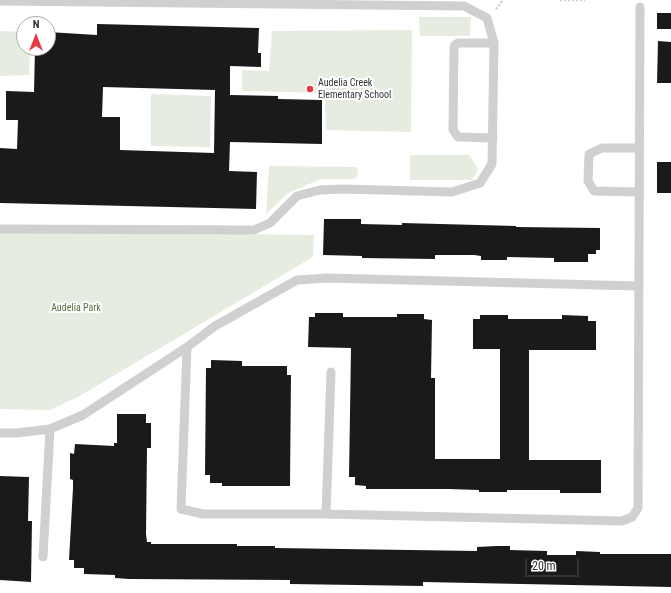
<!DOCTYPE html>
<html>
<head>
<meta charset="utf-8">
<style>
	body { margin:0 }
	#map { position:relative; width:671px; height:593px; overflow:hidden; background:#fff; font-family:"Roboto Condensed",sans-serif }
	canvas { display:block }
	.north { position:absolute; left:16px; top:16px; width:40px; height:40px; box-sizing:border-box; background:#fff; border:1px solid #adadad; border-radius:50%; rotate:0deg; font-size:11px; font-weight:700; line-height:16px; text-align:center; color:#333 }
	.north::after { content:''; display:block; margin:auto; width:14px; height:18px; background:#e63946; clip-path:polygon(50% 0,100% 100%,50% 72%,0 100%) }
	.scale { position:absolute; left:525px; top:559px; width:54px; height:18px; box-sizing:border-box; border:2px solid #333; border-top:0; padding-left:5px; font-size:12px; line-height:14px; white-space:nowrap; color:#333; -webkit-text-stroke:3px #fff; paint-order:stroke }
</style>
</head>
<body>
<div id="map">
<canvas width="671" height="593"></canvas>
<div class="north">N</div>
<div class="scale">20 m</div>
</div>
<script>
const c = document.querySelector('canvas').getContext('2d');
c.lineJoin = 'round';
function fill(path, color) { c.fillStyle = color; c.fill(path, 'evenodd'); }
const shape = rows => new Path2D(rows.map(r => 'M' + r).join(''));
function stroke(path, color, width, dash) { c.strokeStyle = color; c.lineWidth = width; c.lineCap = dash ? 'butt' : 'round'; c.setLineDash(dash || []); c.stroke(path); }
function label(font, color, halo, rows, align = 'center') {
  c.font = font + ' "Roboto Condensed",sans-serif'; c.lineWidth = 4; c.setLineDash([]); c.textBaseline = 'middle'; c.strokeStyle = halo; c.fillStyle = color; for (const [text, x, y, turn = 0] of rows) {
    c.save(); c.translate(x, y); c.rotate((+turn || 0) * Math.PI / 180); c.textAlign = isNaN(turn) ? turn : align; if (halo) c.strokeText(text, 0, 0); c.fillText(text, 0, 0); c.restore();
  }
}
const green = shape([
	[419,17,471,17,470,36,420,36],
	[412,30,411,132,326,130,325,93,242,91,242,70,269,71,272,31],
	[0,31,24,32,24,48,30,48,29,75,0,76],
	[151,94,211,96,210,147,151,146],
	[410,155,469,155,478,169,472,180,410,180],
	[269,166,357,167,358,175,354,179,321,179,288,193,266,214],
	[0,231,314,235,313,257,78,397,50,410,0,409]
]);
const building = shape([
	[657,13,671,13,671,29,657,29],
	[97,24,259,28,258,53,261,53,261,67,230,66,230,95,278,96,278,99,322,100,322,144,230,142,229,171,257,172,256,209,0,203,0,148,17,149,18,120,6,120,6,91,34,92,35,48,48,48,48,32,97,35],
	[103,87,215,90,214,153,120,150,120,117,102,117],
	[658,41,671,42,671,83,657,83],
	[657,162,671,162,671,193,657,193],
	[324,219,361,219,361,224,402,225,402,223,516,226,516,227,600,228,600,250,596,250,596,254,588,254,588,262,554,262,554,258,507,257,507,260,481,260,481,256,474,255,435,255,435,259,362,258,362,256,323,255],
	[315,313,343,313,343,317,397,317,397,314,424,314,424,319,432,320,431,378,435,378,435,459,500,459,500,349,473,349,473,319,480,319,480,315,508,315,508,319,562,319,562,315,588,316,588,321,596,321,596,350,529,350,529,460,601,460,601,493,560,493,560,490,507,490,507,492,479,492,479,490,448,489,366,489,366,486,355,485,355,477,349,477,351,348,308,347,309,317,315,317],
	[211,360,242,361,242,366,287,366,287,375,291,375,290,486,222,486,222,483,210,483,210,475,205,475,206,368,211,368],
	[117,414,146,414,146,423,151,423,151,448,147,448,146,534,147,542,151,542,151,544,237,544,237,546,275,546,275,548,477,551,477,547,496,546,510,546,510,550,547,551,547,555,576,555,576,551,600,552,600,554,671,554,671,587,423,582,423,586,290,584,290,580,129,579,115,578,115,575,84,574,84,568,74,568,74,560,69,560,73,488,73,480,70,479,70,453,74,454,75,444,114,446,114,443,117,443],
	[0,476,29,477,28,521,32,521,31,582,0,580]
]);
const path = shape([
	[560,0,585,0],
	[496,9,503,0]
]);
const service = shape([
	[0,1,464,6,487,18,494,43,492,164,480,183,452,192,343,189,320,190,297,196,270,223,254,230,0,229],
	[493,138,458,137,453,130,454,48,455,45,458,43,494,43],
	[639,192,594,191,588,181,589,154,602,148,639,148],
	[187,347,181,509,203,514,326,514,622,521,632,517,638,508,640,7],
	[0,433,17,433,50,429,83,415,187,347,215,326,297,280,328,278,638,286],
	[326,514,331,372],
	[43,557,50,429]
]);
const markers = [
	[310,89,4,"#e63946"]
];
const poiNames = [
	["Audelia Creek",318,83],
	["Elementary School",318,95]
];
const parkNames = [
	["Audelia Park",76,308]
];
fill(green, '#e6ecdf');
fill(building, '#1a1a1a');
stroke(path, '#cdcdcd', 2.5, [2, 2]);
stroke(service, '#d0d0d0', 9);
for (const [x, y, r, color] of markers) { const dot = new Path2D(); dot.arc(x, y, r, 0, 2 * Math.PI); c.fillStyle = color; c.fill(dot); stroke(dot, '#fff', 1.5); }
label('10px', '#333', '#fff', poiNames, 'left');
label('10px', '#56703f', '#fff', parkNames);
</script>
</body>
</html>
